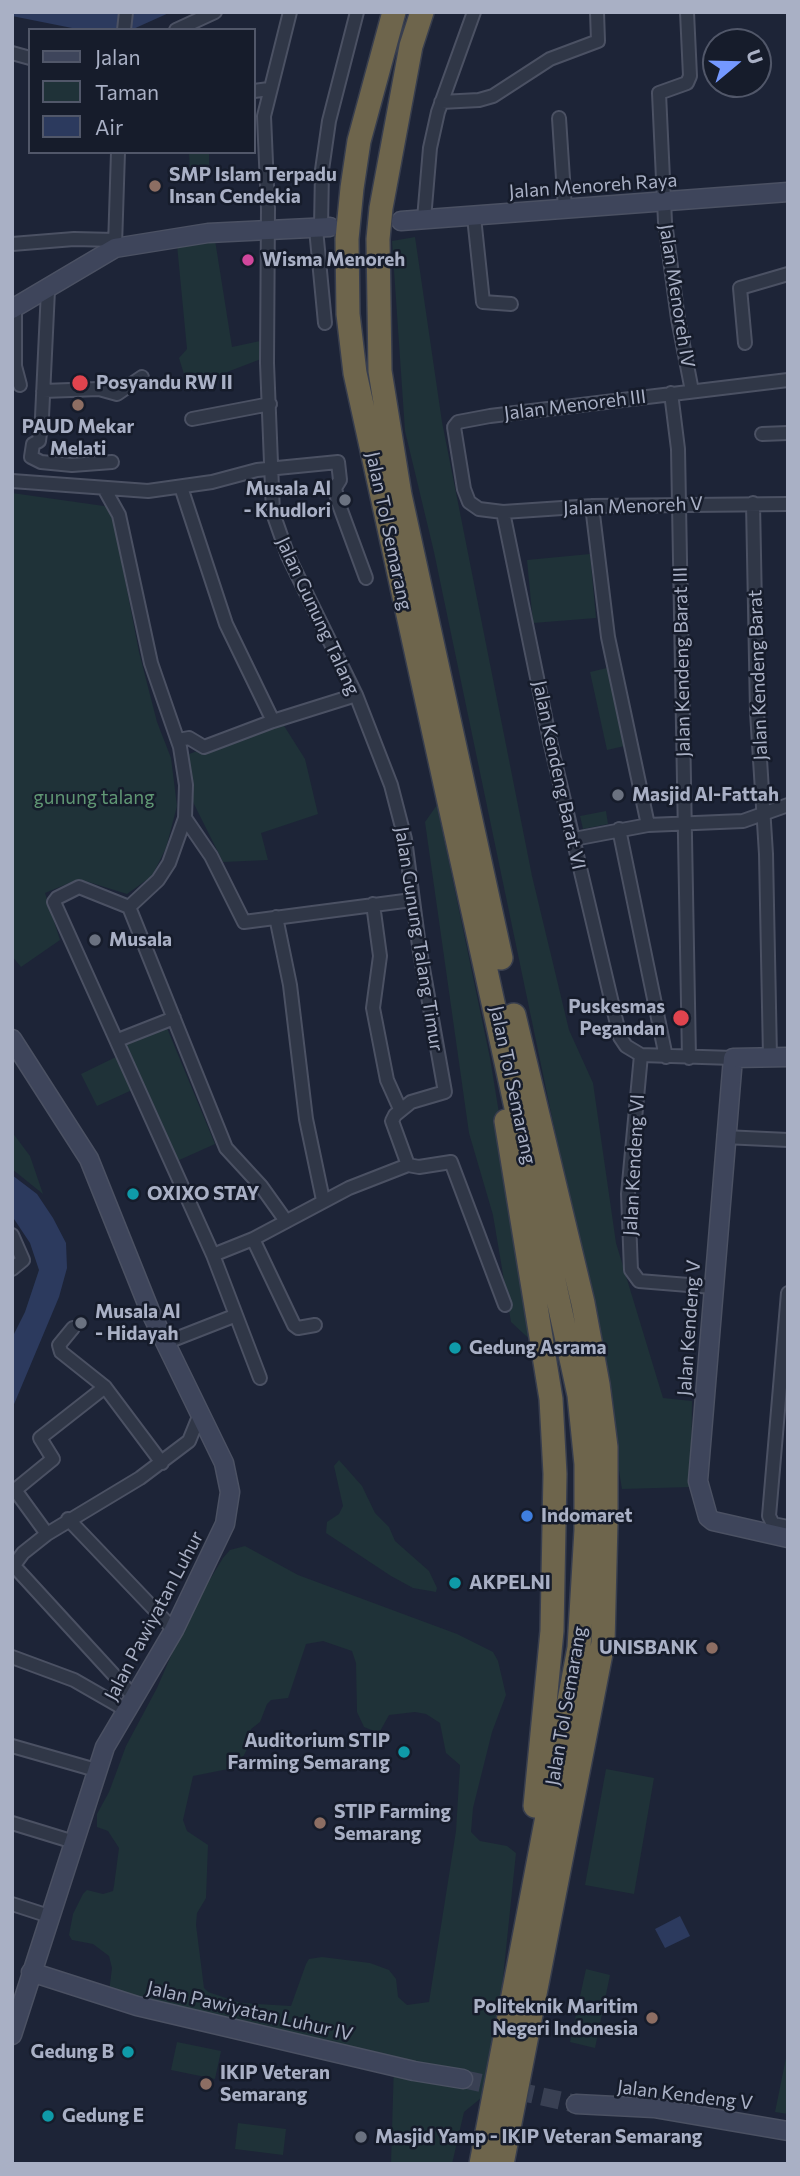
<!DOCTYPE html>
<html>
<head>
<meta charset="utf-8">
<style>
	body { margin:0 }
	#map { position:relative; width:800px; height:2176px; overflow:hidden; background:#1d2437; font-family:Commissioner,sans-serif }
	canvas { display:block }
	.frame { position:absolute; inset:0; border:14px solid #a9b0c5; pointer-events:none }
	.legend { position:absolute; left:28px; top:28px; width:228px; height:126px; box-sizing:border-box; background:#161c2b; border:2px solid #515769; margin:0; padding:9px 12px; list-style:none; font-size:21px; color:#a9b0c5 }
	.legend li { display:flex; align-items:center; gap:14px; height:35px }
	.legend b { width:35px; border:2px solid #515769 }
	.north { position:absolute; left:702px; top:28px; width:70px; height:70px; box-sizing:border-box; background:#161c2b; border:2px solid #515769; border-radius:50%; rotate:71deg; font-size:19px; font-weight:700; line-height:28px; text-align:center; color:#a9b0c5 }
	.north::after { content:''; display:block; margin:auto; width:24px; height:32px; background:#7498ff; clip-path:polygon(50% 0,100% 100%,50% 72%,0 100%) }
</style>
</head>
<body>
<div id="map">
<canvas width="800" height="2176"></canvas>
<div class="frame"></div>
<ul class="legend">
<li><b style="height:9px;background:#3e455b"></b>Jalan</li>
<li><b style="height:19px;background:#1f3238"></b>Taman</li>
<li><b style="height:19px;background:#2c3a5e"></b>Air</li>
</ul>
<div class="north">U</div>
</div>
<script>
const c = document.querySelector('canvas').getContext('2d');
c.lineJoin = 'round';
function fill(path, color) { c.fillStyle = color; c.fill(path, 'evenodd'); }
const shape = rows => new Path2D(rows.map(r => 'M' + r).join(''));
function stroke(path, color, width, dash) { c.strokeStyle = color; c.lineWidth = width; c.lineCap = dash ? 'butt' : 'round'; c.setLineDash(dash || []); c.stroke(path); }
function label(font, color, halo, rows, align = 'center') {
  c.font = font + ' Commissioner,sans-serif'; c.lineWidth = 5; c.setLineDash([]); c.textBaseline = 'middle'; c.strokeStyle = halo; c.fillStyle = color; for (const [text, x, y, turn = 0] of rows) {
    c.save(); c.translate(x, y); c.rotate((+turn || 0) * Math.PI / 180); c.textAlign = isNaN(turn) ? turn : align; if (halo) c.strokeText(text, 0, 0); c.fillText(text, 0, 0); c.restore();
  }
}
const green = shape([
	[189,152,209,152,209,172,190,172],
	[415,237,442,422,532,876,569,1030,593,1083,616,1243,663,1398,692,1401,691,1487,622,1489,593,1314,434,552,405,431,392,241],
	[215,240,232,347,260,341,261,359,188,387,179,358,187,349,177,245],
	[12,493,111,507,139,652,157,722,171,758,177,806,166,848,152,876,127,894,79,879,45,893,60,940,21,967,12,956],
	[590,554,596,618,533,623,527,560],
	[611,667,629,745,607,750,590,672],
	[281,721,305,759,318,814,261,833,268,860,223,862,192,800,189,754],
	[437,805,490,1058,537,1346,511,1322,493,1215,469,1133,425,822],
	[606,811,608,824,583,829,580,816],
	[162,1016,215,1144,177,1161,121,1032],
	[116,1057,132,1090,97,1106,81,1074],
	[12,1132,30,1156,43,1194,12,1169],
	[339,1460,362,1486,375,1513,389,1527,395,1541,429,1571,437,1588,436,1592,413,1588,391,1576,326,1533,327,1522,339,1514,343,1506,334,1466],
	[245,1546,298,1575,457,1634,493,1652,498,1661,506,1695,492,1732,473,1808,471,1832,480,1841,507,1846,516,1853,500,2007,481,2098,464,2112,452,2164,391,2164,394,2063,109,1992,112,1968,109,1956,93,1944,72,1940,69,1935,73,1914,83,1894,87,1890,103,1894,113,1891,114,1886,119,1848,108,1831,97,1827,97,1814,109,1792,126,1746,157,1688,190,1612,223,1558,230,1550],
	[323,1641,352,1651,356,1663,357,1712,364,1727,379,1733,389,1715,415,1712,426,1714,440,1723,446,1753,460,1765,456,1831,429,2002,407,2005,398,1997,396,1979,389,1970,370,1963,322,1957,309,1959,306,1964,291,2006,241,2003,208,1992,204,1988,196,1925,197,1913,206,1898,208,1845,187,1831,183,1820,193,1776,238,1767,248,1747,251,1729,260,1722,267,1704,271,1700,288,1698,306,1644],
	[606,1769,654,1778,634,1894,585,1885],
	[586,1969,610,1975,595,2048,570,2042],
	[177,2042,221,2051,215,2079,171,2070],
	[787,2053,788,2053,788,2114,775,2112],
	[238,2123,286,2129,283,2155,235,2149]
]);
const water = shape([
	[12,12,171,12,131,30,82,30,12,16],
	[12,1175,37,1194,53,1218,66,1243,67,1268,59,1297,12,1409,12,1338,25,1312,39,1270,30,1243,12,1216],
	[680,1916,690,1936,665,1948,655,1929]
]);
const secondaryTunnel = shape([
	[463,2079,576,2104]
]);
const street = shape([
	[687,12,690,76,687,83,659,93,665,222,678,319,692,391],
	[124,30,126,12],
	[176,30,215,12],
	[12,53,30,58],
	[254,91,269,89],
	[441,102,479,100,493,96,550,59,598,41,597,12],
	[559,118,565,209],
	[474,217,483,302,511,304],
	[424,219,430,148,438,112,474,12],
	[321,228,322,170,329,121,357,12],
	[316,229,325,323],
	[12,244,74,239,115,240],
	[115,246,118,152],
	[48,290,42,417,39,441,33,444,31,457,41,462,72,465,112,462],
	[15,308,15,366,20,385],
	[745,343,740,288,788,274],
	[788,380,490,416,458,422,454,427,464,489,469,502,479,509,503,512,592,506,788,504],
	[43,391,99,389,117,394,142,377],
	[671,393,678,449,689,1058],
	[192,419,270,404],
	[762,434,788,433],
	[12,481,148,491,212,482,257,470,338,462,340,480,335,488,338,502,366,578],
	[181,487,226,624,273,721],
	[105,490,119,515,151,663,180,747,186,785,185,818,169,863,158,880,129,907,79,887,57,898,54,902,213,1255,260,1378],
	[753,503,757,712,766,854,770,1057],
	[592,506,608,637,648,825],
	[503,512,550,741,620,1037,626,1046,641,1055,733,1058],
	[178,740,189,738,204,747,273,721,356,695],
	[185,818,211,856,244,922,412,900],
	[619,829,666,1057],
	[574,839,648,825,743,821,788,805],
	[373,904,380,956,373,1008,387,1080,400,1109],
	[129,907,226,1148,261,1186,286,1221],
	[276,917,290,985,306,1119,323,1200],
	[118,1040,174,1018],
	[641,1055,628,1194,631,1270,639,1281,713,1287],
	[724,1137,788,1140],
	[408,1165,419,1167,451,1162,505,1305],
	[12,1235,23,1260,12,1269],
	[253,1239,294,1325,298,1328,315,1325],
	[213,1255,253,1239,349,1188,408,1165,392,1121,395,1115,411,1102,445,1092,419,946,405,839,391,785,356,695,288,556,273,513,267,363,268,209,264,116,290,12],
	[788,1293,769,1516,773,1524,788,1527],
	[73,1328,59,1345,61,1352,105,1387,162,1463],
	[165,1343,234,1316],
	[68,1519,174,1630],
	[47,1534,15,1490,53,1459,40,1438,105,1387],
	[14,1566,135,1698],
	[12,1568,23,1553,47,1534,140,1478,189,1441,200,1414],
	[12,1657,74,1680,128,1711],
	[12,1746,96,1770],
	[12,1823,74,1842],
	[12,1904,49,1916]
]);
const secondary = shape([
	[401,221,788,192],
	[12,309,115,248,208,233,330,227],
	[12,1039,89,1159,150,1311,224,1463,230,1492,225,1524,174,1630,105,1747,12,2035],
	[788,1057,733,1058,698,1481,708,1517,713,1521,788,1538],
	[31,1972,137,2006,414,2071,463,2079],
	[576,2104,654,2108,788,2131]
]);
const highway = shape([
	[394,12,359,141,352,188,347,239,348,314,355,373,579,1395,586,1464,586,1530,579,1648,481,2164],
	[422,12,411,46,381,208,378,239,380,371,400,495,501,958],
	[506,1121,551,1399,555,1474,552,1631,535,1806],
	[502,2164,603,1643,606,1522,606,1447,598,1384,583,1303,514,1015]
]);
const markers = [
	[155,186,7,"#8d6e63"],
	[248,260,7,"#d1479c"],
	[80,383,9,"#e0444e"],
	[78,405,7,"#8d6e63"],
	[345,500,7,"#6b7280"],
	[618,795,7,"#6b7280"],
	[95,940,7,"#6b7280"],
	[681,1018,9,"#e0444e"],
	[133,1194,7,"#0f9aa8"],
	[81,1323,7,"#6b7280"],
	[455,1348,7,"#0f9aa8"],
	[527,1516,7,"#3f7fe0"],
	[455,1583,7,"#0f9aa8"],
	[712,1648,7,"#8d6e63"],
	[404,1752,7,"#0f9aa8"],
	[320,1823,7,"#8d6e63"],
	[652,2018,7,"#8d6e63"],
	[128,2052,7,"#0f9aa8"],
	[206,2084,7,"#8d6e63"],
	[48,2116,7,"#0f9aa8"],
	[361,2137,7,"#6b7280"]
];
const poiNames = [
	["SMP Islam Terpadu",169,175],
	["Insan Cendekia",169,197],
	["Wisma Menoreh",262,260],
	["Posyandu RW II",96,383],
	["PAUD Mekar",78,427,"center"],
	["Melati",78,449,"center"],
	["Musala Al",331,489,"right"],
	["- Khudlori",331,511,"right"],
	["Masjid Al-Fattah",632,795],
	["Musala",109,940],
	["Puskesmas",665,1007,"right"],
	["Pegandan",665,1029,"right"],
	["OXIXO STAY",147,1194],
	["Musala Al",95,1312],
	["- Hidayah",95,1334],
	["Gedung Asrama",469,1348],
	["Indomaret",541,1516],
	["AKPELNI",469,1583],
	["UNISBANK",698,1648,"right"],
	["Auditorium STIP",390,1741,"right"],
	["Farming Semarang",390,1763,"right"],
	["STIP Farming",334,1812],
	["Semarang",334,1834],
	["Politeknik Maritim",638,2007,"right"],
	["Negeri Indonesia",638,2029,"right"],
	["Gedung B",114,2052,"right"],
	["IKIP Veteran",220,2073],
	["Semarang",220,2095],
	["Gedung E",62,2116],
	["Masjid Yamp - IKIP Veteran Semarang",375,2137]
];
const streetNames = [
	["Jalan Menoreh Raya",593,186,-4],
	["Jalan Menoreh IV",677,296,81],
	["Jalan Menoreh III",575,405,-7],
	["Jalan Menoreh V",633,506,-2],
	["Jalan Tol Semarang",389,531,78],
	["Jalan Gunung Talang",318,616,65],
	["Jalan Kendeng Barat III",682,662,-91],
	["Jalan Kendeng Barat",758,675,-92],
	["Jalan Kendeng Barat VI",559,775,78],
	["Jalan Gunung Talang Timur",419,939,81],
	["Jalan Tol Semarang",513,1085,78],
	["Jalan Kendeng VI",634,1165,-87],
	["Jalan Kendeng V",689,1328,-86],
	["Jalan Pawiyatan Luhur",154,1616,-62],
	["Jalan Tol Semarang",566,1706,-80],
	["Jalan Pawiyatan Luhur IV",250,2011,13],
	["Jalan Kendeng V",685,2095,7]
];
const parkNames = [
	["gunung talang",94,798]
];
fill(green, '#1f3238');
fill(water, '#2c3a5e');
stroke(secondaryTunnel, '#394053', 18, [18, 9]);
stroke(street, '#4b5163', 16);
stroke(secondary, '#4b5163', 21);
stroke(highway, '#383e4e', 26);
stroke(street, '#303747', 12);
stroke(secondary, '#3e455b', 18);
stroke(highway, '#6e654c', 23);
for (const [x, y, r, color] of markers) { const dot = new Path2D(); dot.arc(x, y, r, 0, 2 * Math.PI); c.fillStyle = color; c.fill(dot); stroke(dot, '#161c2b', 2.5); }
label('bold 19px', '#a9b0c5', '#161c2b', poiNames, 'left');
label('19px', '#a9b0c5', '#161c2b', streetNames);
label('19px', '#609774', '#161c2b', parkNames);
</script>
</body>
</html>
